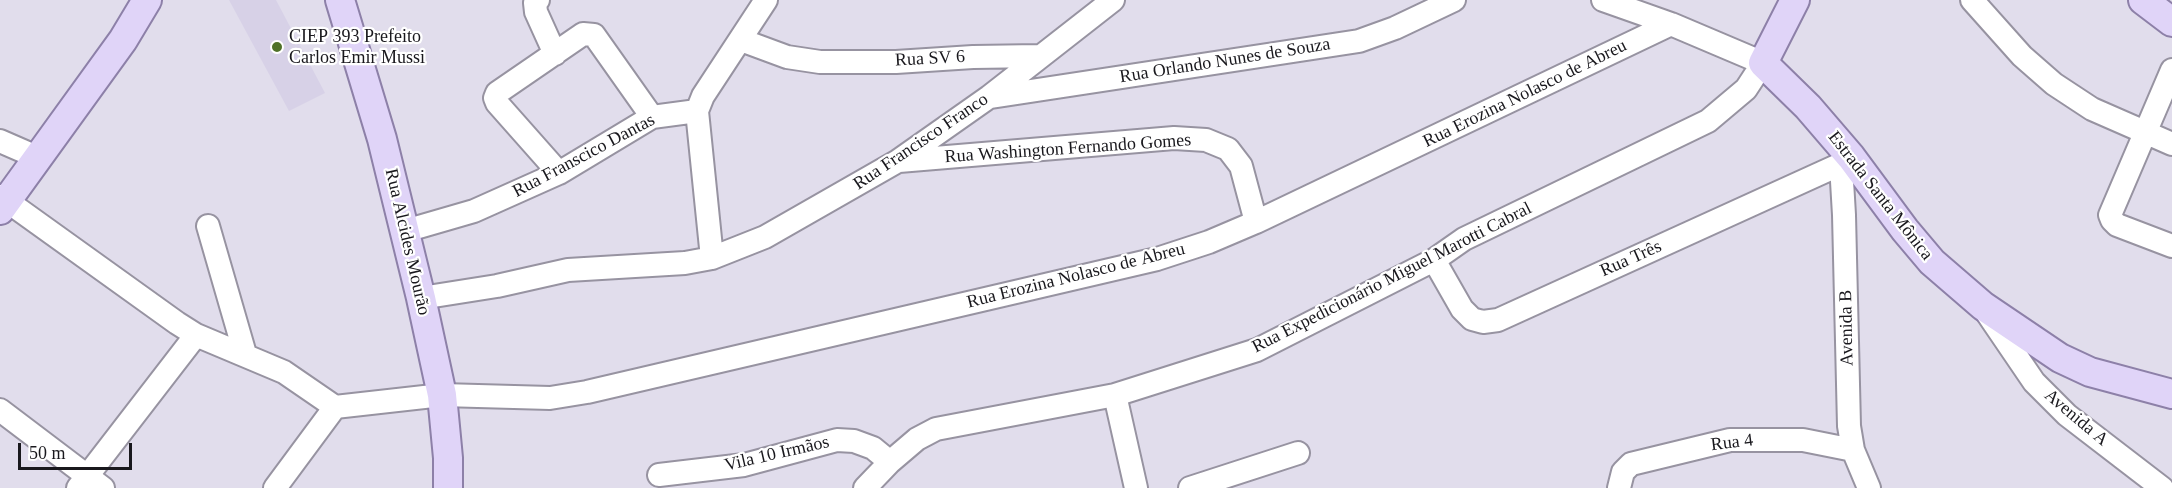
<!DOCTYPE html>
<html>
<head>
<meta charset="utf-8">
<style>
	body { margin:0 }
	#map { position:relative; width:2172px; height:488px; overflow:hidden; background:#e1ddec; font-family:Georgia,serif }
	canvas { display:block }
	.scale { position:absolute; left:18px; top:443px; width:114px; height:27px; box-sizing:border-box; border:3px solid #19181d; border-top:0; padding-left:8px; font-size:18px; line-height:21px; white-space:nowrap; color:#19181d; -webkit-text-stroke:4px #fff; paint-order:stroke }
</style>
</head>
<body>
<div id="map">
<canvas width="2172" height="488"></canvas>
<div class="scale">50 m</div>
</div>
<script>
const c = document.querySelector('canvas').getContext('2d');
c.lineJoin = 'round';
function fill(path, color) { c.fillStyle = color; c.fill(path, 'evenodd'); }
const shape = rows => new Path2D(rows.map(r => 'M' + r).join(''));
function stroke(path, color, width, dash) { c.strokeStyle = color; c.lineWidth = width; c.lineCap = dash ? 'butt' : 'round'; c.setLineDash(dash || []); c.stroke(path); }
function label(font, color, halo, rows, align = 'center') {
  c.font = font + ' Georgia,serif'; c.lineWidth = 4.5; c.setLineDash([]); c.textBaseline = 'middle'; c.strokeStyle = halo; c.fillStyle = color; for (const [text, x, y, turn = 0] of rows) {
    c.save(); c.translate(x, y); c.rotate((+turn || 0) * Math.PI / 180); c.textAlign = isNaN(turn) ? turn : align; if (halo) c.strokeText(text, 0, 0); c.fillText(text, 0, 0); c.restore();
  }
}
const built = shape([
	[229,0,276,0,325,93,289,111]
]);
const minor = shape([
	[538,0,535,3,536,12,555,54],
	[1972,0,2022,56,2054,84,2092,109,2172,144],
	[741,40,787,57,820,62,896,62,973,57,1039,56],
	[2172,70,2110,215,2112,220,2117,225,2172,246],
	[991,97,1359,41,1395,28,1454,0],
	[0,141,39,158],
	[899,161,1174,138,1206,140,1228,149,1241,166,1256,222],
	[1841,164,1844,215,1849,426,1853,450,1869,488],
	[559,173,497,103,495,98,497,93,583,34,594,35,652,117],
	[0,196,177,323,196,335,284,372,335,407,442,395,550,398,587,392,1157,259,1209,242,1256,222,1671,24],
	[208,226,245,354],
	[405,231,474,211,559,173,652,117,697,111],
	[712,258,697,111,703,96,766,0],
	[1434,260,1462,309,1472,319,1483,322,1498,320,1841,164,1851,157],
	[421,298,497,286,568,270,685,263,712,258,765,237,898,161,989,97,1113,0],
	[1987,313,2034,382,2067,415,2162,488],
	[1115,395,1136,488],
	[0,410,103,488],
	[659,475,744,465,837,440,854,441,873,448,890,462],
	[78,488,196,335],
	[275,488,335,407],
	[865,488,890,462,917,439,936,429,1115,395,1257,350,1434,260,1464,239,1708,121,1746,89,1763,63,1671,24,1603,0],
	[1190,488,1298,453],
	[1619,488,1623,472,1631,464,1730,440,1803,440,1853,450]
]);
const major = shape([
	[340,0,382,139,421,298,442,395,448,458,448,488],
	[1795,0,1763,63,1808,107,1851,157,1905,230,1932,262,1983,306,2060,358,2090,372,2172,394],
	[2143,0,2172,22],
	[0,210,123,40,147,0]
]);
const markers = [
	[277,47,6,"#4f7128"]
];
const poiNames = [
	["CIEP 393 Prefeito",289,37],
	["Carlos Emir Mussi",289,58]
];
const streetNames = [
	["Rua SV 6",930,59,-3],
	["Rua Orlando Nunes de Souza",1225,61,-9],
	["Rua Erozina Nolasco de Abreu",1525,94,-26],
	["Rua Francisco Franco",921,142,-34],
	["Rua Washington Fernando Gomes",1068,149,-4],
	["Rua Franscico Dantas",584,156,-28],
	["Estrada Santa Mônica",1880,196,52],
	["Rua Alcides Mourão",407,242,77],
	["Rua Três",1631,259,-24],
	["Rua Erozina Nolasco de Abreu",1076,276,-14],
	["Rua Expedicionário Miguel Marotti Cabral",1392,278,-27],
	["Avenida B",1847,328,-91],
	["Avenida A",2076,418,40],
	["Rua 4",1732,443,-7],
	["Vila 10 Irmãos",777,454,-13]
];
fill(built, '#d7d1e7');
stroke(minor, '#9793a1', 26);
stroke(major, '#8d80a8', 32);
stroke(minor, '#fff', 22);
stroke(major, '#e0d4f8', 28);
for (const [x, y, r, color] of markers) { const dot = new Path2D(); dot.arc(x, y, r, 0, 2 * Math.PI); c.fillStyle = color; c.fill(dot); stroke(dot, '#fff', 2); }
label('18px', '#19181d', '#fff', poiNames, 'left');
label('18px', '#19181d', '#fff', streetNames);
</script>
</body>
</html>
